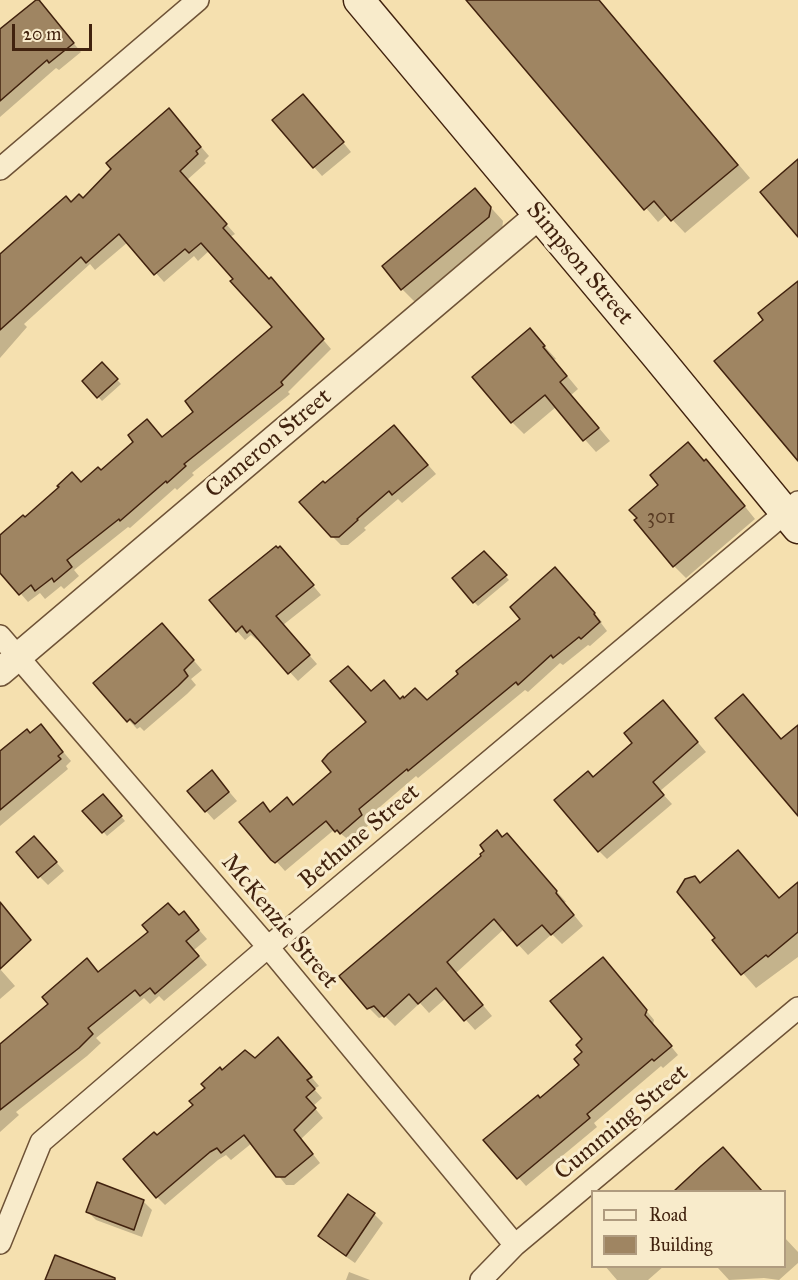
<!DOCTYPE html>
<html>
<head>
<meta charset="utf-8">
<style>
	body { margin:0 }
	#map { position:relative; width:798px; height:1280px; overflow:hidden; background:#f5e0af; font-family:"IM FELL Great Primer",serif }
	canvas { display:block }
	.legend { position:absolute; left:591px; top:1190px; width:195px; height:78px; box-sizing:border-box; background:#f8ebcb; border:2px solid #af9b7f; margin:0; padding:8px 10px; list-style:none; font-size:18px; color:#41220e }
	.legend li { display:flex; align-items:center; gap:12px; height:30px }
	.legend b { width:30px; border:2px solid #af9b7f }
	.scale { position:absolute; left:12px; top:24px; width:80px; height:27px; box-sizing:border-box; border:3px solid #41220e; border-top:0; padding-left:8px; font-size:18px; line-height:21px; white-space:nowrap; color:#41220e; -webkit-text-stroke:4px #f8ebcb; paint-order:stroke }
</style>
</head>
<body>
<div id="map">
<canvas width="798" height="1280"></canvas>
<ul class="legend">
<li><b style="height:8px;background:#f8ebcb"></b>Road</li>
<li><b style="height:16px;background:#9f8562"></b>Building</li>
</ul>
<div class="scale">20 m</div>
</div>
<script>
const c = document.querySelector('canvas').getContext('2d');
c.lineJoin = 'round';
function fill(path, color) { c.fillStyle = color; c.fill(path, 'evenodd'); }
const shape = rows => new Path2D(rows.map(r => 'M' + r).join(''));
function stroke(path, color, width, dash) { c.strokeStyle = color; c.lineWidth = width; c.lineCap = dash ? 'butt' : 'round'; c.setLineDash(dash || []); c.stroke(path); }
function label(font, color, halo, rows, align = 'center') {
  c.font = font + ' "IM FELL Great Primer",serif'; c.lineWidth = 6; c.setLineDash([]); c.textBaseline = 'middle'; c.strokeStyle = halo; c.fillStyle = color; for (const [text, x, y, turn = 0] of rows) {
    c.save(); c.translate(x, y); c.rotate((+turn || 0) * Math.PI / 180); c.textAlign = isNaN(turn) ? turn : align; if (halo) c.strokeText(text, 0, 0); c.fillText(text, 0, 0); c.restore();
  }
}
const shadow = shape([
	[35,0,41,0,39,2,81,52,59,70,56,68,0,117,0,32,37,1],
	[468,0,599,0,750,178,685,233,667,214,658,222],
	[312,105,351,152,322,176,314,167],
	[177,119,209,156,204,161,206,163,187,180,235,234,230,237,269,281,279,288,331,349,288,392,290,394,192,473,194,475,177,490,175,488,130,528,128,527,74,570,79,576,64,589,61,586,45,599,40,593,28,602,0,570,0,535,17,521,25,519,101,472,163,439,195,412,274,328,210,250,198,261,194,256,164,282,128,242,95,270,90,264,24,324,27,327,0,358,0,255,72,203,83,200],
	[475,190,503,221,502,230,415,302,402,289],
	[530,330,556,359,554,360,578,389,571,395,610,441,596,452,556,407,524,434,512,422],
	[102,364,121,384,102,401,84,381],
	[402,435,436,474,402,503,398,499,364,528,366,530,348,545,341,545,332,536,325,485],
	[688,444,718,473,755,519,686,578,674,566,660,485],
	[484,553,509,580,478,606,474,602],
	[289,557,321,595,283,625,317,664,298,681,259,638,257,640,251,635,245,640,237,631],
	[564,578,602,622,601,623,607,631,590,646,588,645,563,665,560,663,528,692,525,690,418,778,416,776,367,818,370,824,350,841,335,829,285,871,241,822,263,804,271,813,294,806,334,772,369,722,371,693,400,700,427,702,522,619],
	[171,634,202,670,191,679,196,685,187,694,144,731,140,727,137,729,95,683],
	[671,711,706,752,660,791,672,804,607,859,599,851,593,779],
	[49,735,71,761,66,766,68,769,0,826,0,760],
	[220,781,237,801,214,820,206,811],
	[107,800,125,821,107,836,85,811],
	[503,838,516,845,566,902,564,903,583,926,562,944,552,934,528,955,504,929,456,973,492,1016,475,1030,446,998,429,1013,420,1003,395,1026,385,1016,379,1018,369,1008],
	[43,847,64,871,48,885,40,877],
	[701,884,780,899,798,884,798,957,756,988,714,940,717,938],
	[180,916,192,922,207,939,194,950,207,965,164,1001,159,996,150,1004,144,998,96,1038,101,1043,87,1056,16,1112,19,1115,0,1132,0,1045,51,1004,87,960,99,973],
	[611,967,654,1020,653,1024,678,1055,663,1068,661,1066,594,1123,597,1127,526,1186,485,1140,541,1100,582,1065,584,1040],
	[0,969,15,986,0,999],
	[286,1047,319,1086,314,1089,322,1098,313,1106,323,1118,301,1139,320,1163,294,1185,286,1185,252,1143,231,1160,226,1155,218,1160,165,1205,157,1197,157,1137,195,1105,223,1072],
	[723,1149,761,1192,676,1192],
	[348,1196,374,1214,383,1223,355,1263,329,1245,320,1236],
	[143,1201,152,1210,142,1237,96,1220,88,1212],
	[784,1237,798,1252,798,1263,779,1280,764,1278,729,1280,718,1268,784,1266],
	[605,1266,664,1266,648,1280,617,1280],
	[349,1272,370,1280,346,1280]
]);
const building = shape([
	[36,0,39,0,74,43,49,63,47,60,0,101,0,29,36,0],
	[466,0,599,0,738,165,671,221,654,201,644,210,466,0],
	[303,94,344,142,313,168,272,120,303,94],
	[169,108,201,147,196,151,198,154,180,171,227,224,223,228,269,279,271,277,324,339,281,382,283,385,184,464,186,466,167,483,166,481,120,521,119,519,67,560,72,567,54,582,52,578,35,591,31,585,19,595,0,573,0,535,23,515,25,517,59,487,57,486,72,472,81,482,98,467,101,470,133,442,128,435,147,419,162,437,193,412,185,401,272,327,230,281,233,279,201,243,189,253,185,249,154,275,119,234,86,263,81,257,0,330,0,254,66,196,71,202,79,194,83,198,111,169,106,163,169,108],
	[798,159,798,237,760,192,798,159],
	[475,188,491,207,489,217,401,290,382,266,475,188],
	[798,281,798,461,714,361,763,320,758,313,798,281],
	[530,328,545,346,543,347,567,376,560,382,599,428,583,441,545,395,511,423,472,377,530,328],
	[102,362,118,379,97,398,82,381,102,362],
	[394,425,428,465,392,495,389,491,357,519,358,520,339,537,331,537,299,502,323,481,325,483,343,468,394,425],
	[688,442,704,461,706,459,745,506,673,567,634,520,637,518,629,510,658,485,650,475,688,442],
	[276,546,278,548,280,546,314,585,276,616,310,655,288,674,250,630,247,633,242,626,236,632,209,600,276,546],
	[484,551,507,575,473,603,452,578,484,551],
	[555,567,595,613,594,614,600,622,581,639,579,637,553,658,551,655,518,685,516,682,408,771,407,769,359,809,362,815,340,834,337,830,335,832,326,821,275,863,271,860,239,822,263,802,270,812,287,797,293,805,331,772,322,761,328,754,366,722,330,681,348,666,371,691,384,680,400,699,403,696,404,698,415,688,427,700,458,674,456,671,520,619,510,607,555,567],
	[162,623,194,660,184,670,188,676,178,686,135,724,130,719,127,722,93,683,162,623],
	[743,694,781,739,798,725,798,816,715,718,743,694],
	[663,700,698,742,653,782,664,795,598,852,554,800,588,771,593,777,632,743,624,733,663,700],
	[41,724,63,752,58,756,61,759,0,810,0,751,27,729,30,733,41,724],
	[212,770,229,792,205,812,187,791,212,770],
	[103,794,122,816,102,833,82,811,103,794],
	[497,830,502,837,507,833,557,891,556,893,574,915,551,935,542,925,517,946,494,919,447,962,483,1005,464,1021,436,988,418,1004,409,994,384,1017,374,1006,367,1009,339,976,481,856,480,854,484,851,480,845,497,830],
	[34,836,57,862,38,878,16,852,34,836],
	[738,850,779,898,798,882,798,932,768,957,766,955,741,975,712,940,715,938,677,892,685,879,695,876,700,883,738,850],
	[0,902,31,940,0,969,0,902],
	[168,903,179,915,184,911,199,930,186,941,199,956,155,994,150,988,140,996,135,990,88,1028,93,1034,79,1048,0,1110,0,1044,48,1004,42,997,87,958,98,972,148,932,142,925,168,903],
	[603,957,647,1010,645,1015,672,1046,654,1061,652,1059,587,1114,590,1118,517,1179,483,1140,538,1095,540,1098,579,1065,574,1059,582,1052,576,1045,582,1039,550,1001,603,957],
	[278,1037,312,1077,307,1080,315,1089,306,1097,316,1108,294,1130,313,1154,285,1177,276,1177,244,1135,221,1153,217,1148,210,1152,156,1198,123,1159,154,1132,157,1135,193,1105,189,1101,205,1088,201,1084,220,1067,222,1070,245,1050,255,1058,278,1037],
	[723,1147,762,1191,674,1191,701,1166,723,1147],
	[97,1182,144,1200,134,1230,86,1212,97,1182],
	[348,1194,375,1213,346,1256,318,1236,348,1194],
	[55,1255,115,1278,115,1280,45,1280,55,1255]
]);
const minor = shape([
	[0,169,198,0],
	[0,636,268,947,515,1245],
	[0,1243,41,1142,268,947,798,502],
	[481,1280,515,1245,798,1008]
]);
const tertiary = shape([
	[0,672,538,216]
]);
const secondary = shape([
	[359,0,656,355,798,528]
]);
const numberNames = [
	["301",661,518]
];
const streetNames = [
	["Simpson Street",579,264,50],
	["Cameron Street",269,444,-40],
	["Bethune Street",360,837,-40],
	["McKenzie Street",279,922,50],
	["Cumming Street",622,1123,-40]
];
fill(shadow, '#0003');
fill(building, '#9f8562');
stroke(building, '#41220e', 1.5);
stroke(minor, '#6e5236', 24);
stroke(tertiary, '#6e5236', 30);
stroke(secondary, '#41220e', 33);
stroke(minor, '#f8ebcb', 21);
stroke(tertiary, '#f8ebcb', 27);
stroke(secondary, '#f8ebcb', 30);
label('21px', '#583b23', null, numberNames);
label('24px', '#41220e', '#f8ebcb', streetNames);
</script>
</body>
</html>
